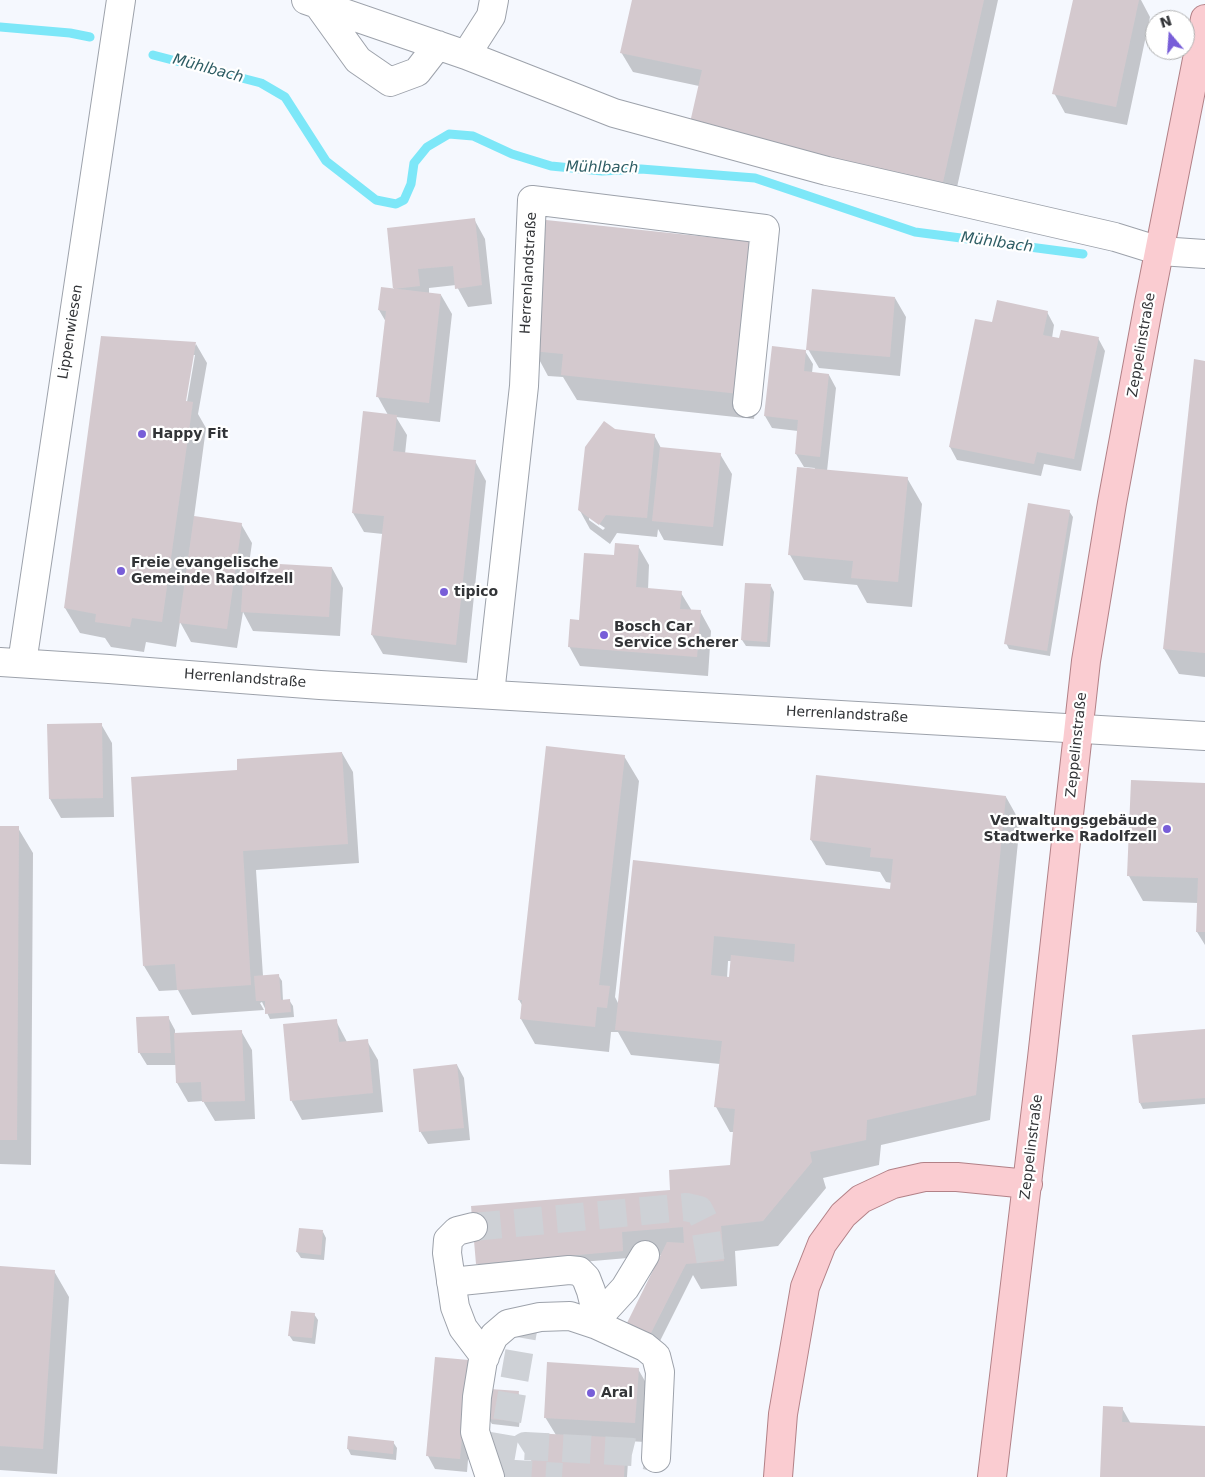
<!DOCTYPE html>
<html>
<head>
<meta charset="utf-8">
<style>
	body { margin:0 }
	#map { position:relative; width:1205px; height:1477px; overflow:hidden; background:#f5f8fe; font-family:"DejaVu Sans",sans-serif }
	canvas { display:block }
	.north { position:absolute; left:1145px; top:10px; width:50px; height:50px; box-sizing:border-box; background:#fff; border:1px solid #adaeaf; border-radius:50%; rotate:342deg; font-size:14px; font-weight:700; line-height:20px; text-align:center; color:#323437 }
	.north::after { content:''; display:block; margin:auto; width:18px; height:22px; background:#785ed8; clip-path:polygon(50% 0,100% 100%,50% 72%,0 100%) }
</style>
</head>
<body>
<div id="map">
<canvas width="1205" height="1477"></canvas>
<div class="north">N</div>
</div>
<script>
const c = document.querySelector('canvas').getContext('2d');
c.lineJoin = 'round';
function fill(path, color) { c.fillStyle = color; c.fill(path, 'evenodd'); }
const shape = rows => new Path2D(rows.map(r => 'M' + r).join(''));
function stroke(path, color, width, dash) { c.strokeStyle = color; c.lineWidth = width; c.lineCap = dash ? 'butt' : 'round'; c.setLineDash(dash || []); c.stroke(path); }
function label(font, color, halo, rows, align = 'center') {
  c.font = font + ' "DejaVu Sans",sans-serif'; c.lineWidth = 4.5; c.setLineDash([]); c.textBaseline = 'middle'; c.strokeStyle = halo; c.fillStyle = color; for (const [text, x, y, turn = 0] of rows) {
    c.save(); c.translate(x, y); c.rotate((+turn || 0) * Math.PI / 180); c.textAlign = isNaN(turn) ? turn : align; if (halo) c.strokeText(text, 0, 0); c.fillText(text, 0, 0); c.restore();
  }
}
const shadow = shape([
	[633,0,998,0,954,201,702,146,699,86,633,72,621,52],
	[1074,0,1141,0,1150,17,1127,125,1065,113,1054,93],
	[474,219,485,239,492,304,468,307,456,285,429,288,429,294,441,295,452,314,440,422,396,417,407,435,405,454,475,461,486,481,467,663,383,654,372,635,383,534,364,532,353,513,388,415,378,397,386,322,379,310,394,290,388,229],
	[770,268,754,419,577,400,563,377,548,376,534,350],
	[895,298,906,317,900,376,819,368,808,349],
	[1047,312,1054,325,1052,338,1060,339,1098,338,1105,351,1081,471,1044,464,1041,476,957,460,950,447,993,323],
	[196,344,207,363,198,414,206,428,194,517,241,524,252,543,249,564,332,568,343,588,340,636,253,631,243,612,237,648,191,642,180,622,176,647,146,642,144,652,111,647,105,638,80,633,65,608],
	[193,355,195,355,187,402,185,402],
	[805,351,813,364,812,373,829,375,836,388,827,471,907,478,922,504,912,607,867,603,857,585,804,580,790,555,815,468,804,467,796,454,798,431,772,428,765,416],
	[1205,362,1205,677,1179,674,1164,649],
	[614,430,654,435,661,448,720,454,732,474,723,546,664,540,658,529,657,537,617,533,610,544,590,529,579,509],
	[589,517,605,528,603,530,589,520],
	[1069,511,1073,517,1050,656,1009,649,1006,643],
	[638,546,649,565,648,590,681,593,692,611,700,611,711,631,708,676,580,666,569,646,580,621,615,556],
	[771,586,774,592,770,647,746,646,742,640],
	[101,724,112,743,114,817,61,818,50,799],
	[342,753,353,772,359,863,256,870,263,976,278,975,282,981,283,1001,289,1000,293,1006,294,1017,270,1019,262,1002,260,1003,264,1010,192,1015,178,990,159,991,144,966,237,772],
	[624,756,639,781,615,997,619,1005,634,862,891,890,892,883,886,882,880,872,826,865,811,840,1006,797,1020,822,990,1120,881,1145,879,1165,823,1178,826,1188,778,1246,735,1251,737,1286,701,1289,693,1275,655,1351,633,1340,662,1255,490,1270,481,1269,477,1263,672,1191,731,1166,734,1132,730,1132,716,1107,720,1064,631,1055,618,1032,611,1032,609,1052,535,1044,521,1019,522,1005,519,1000],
	[728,961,732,961,730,979,727,978],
	[1205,784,1205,945,1197,932,1198,903,1143,901,1129,876],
	[0,828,18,828,33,853,31,1165,0,1164],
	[168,1017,175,1030,175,1034,241,1031,252,1050,255,1119,215,1121,203,1101,188,1102,177,1083,176,1065,147,1065,139,1052],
	[336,1021,347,1042,367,1041,378,1060,383,1112,302,1120,291,1100],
	[1205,1030,1205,1104,1143,1109,1140,1103],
	[457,1065,464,1078,470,1140,428,1144,420,1131],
	[323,1232,326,1238,324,1260,301,1258,297,1252],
	[0,1268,54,1271,69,1297,57,1474,0,1470],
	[314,1314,318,1320,315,1344,293,1341,289,1335],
	[638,1369,649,1388,646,1442,626,1441,629,1446,627,1477,532,1477,556,1435,545,1417],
	[475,1374,467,1472,435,1469,428,1456],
	[518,1393,522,1399,519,1427,492,1424,488,1418],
	[1122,1408,1131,1424,1205,1428,1205,1477,1101,1477],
	[393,1442,397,1448,396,1460,351,1455,348,1449]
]);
const stream = shape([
	[0,27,70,33,90,37],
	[153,55,261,83,285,97,326,161,376,200,396,204,404,200,411,184,414,163,427,147,449,134,473,136,512,154,551,166,602,171,641,169,755,178,915,232,1083,254]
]);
const building = shape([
	[632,0,984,0,943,182,689,127,702,70,620,53],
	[1073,0,1139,0,1116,107,1052,94],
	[475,218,482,285,455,289,453,266,418,269,420,286,393,289,387,228],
	[546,220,756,242,740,394,561,375,563,354,532,351],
	[381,287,441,294,429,403,376,397,386,311,378,310],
	[812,289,895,297,890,357,806,350],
	[997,300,1048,311,1043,335,1059,338,1061,330,1099,337,1074,459,1037,452,1034,464,949,447,975,319,992,322],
	[101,336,196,342,186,401,193,402,162,622,132,618,130,627,95,622,96,614,64,608],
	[772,346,806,350,804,371,829,374,820,457,795,454,798,420,764,416],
	[1194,359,1205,361,1205,653,1163,649],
	[363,411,397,415,393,451,476,460,456,645,371,635,384,516,352,513],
	[604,421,615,429,655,434,647,518,606,515,599,525,578,510,585,447],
	[660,447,721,453,713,527,652,521],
	[797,467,908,477,898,582,851,578,853,561,788,555],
	[1028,503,1070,510,1047,651,1004,644],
	[194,516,242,523,227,629,179,623],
	[615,543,639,545,636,587,682,591,680,609,701,610,697,657,568,647,570,619,579,620,584,553,614,555],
	[244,562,332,567,329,617,241,612],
	[745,583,771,584,767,642,741,640],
	[102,723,103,798,49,799,47,724],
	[546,746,625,755,599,985,610,986,607,1008,597,1007,595,1027,520,1019,522,1000,518,1000],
	[342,752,348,844,243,851,251,985,177,990,175,964,143,966,131,777,237,770,237,759],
	[816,775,1006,796,976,1095,867,1120,866,1140,810,1152,812,1162,763,1221,721,1226,724,1261,686,1264,648,1339,625,1327,667,1242,684,1243,683,1227,622,1232,623,1251,476,1264,471,1206,670,1190,669,1170,730,1165,735,1109,714,1107,722,1041,615,1030,633,860,890,889,893,859,870,857,871,848,810,840],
	[714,936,795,944,794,962,731,955,729,977,711,975],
	[1131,780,1205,783,1205,932,1196,932,1198,878,1127,876],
	[0,826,19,826,17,1140,0,1140],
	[279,974,281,1000,290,999,291,1012,265,1014,265,1001,256,1001,254,976],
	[169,1016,171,1053,138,1053,136,1017],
	[337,1019,339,1042,368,1039,373,1093,290,1101,283,1024],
	[1205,1029,1205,1098,1139,1103,1132,1035],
	[242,1030,245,1101,202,1102,201,1082,176,1083,174,1033],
	[457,1064,464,1128,419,1132,413,1069],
	[299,1228,323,1230,321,1255,296,1252],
	[0,1266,55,1270,43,1449,0,1446],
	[291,1311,315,1313,312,1338,288,1336],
	[435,1357,469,1360,460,1459,426,1456],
	[547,1362,639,1368,635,1423,544,1418],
	[490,1389,519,1391,516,1421,487,1419],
	[1103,1406,1123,1407,1122,1422,1205,1426,1205,1477,1100,1477],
	[533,1433,626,1438,624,1477,530,1477],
	[348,1436,394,1441,393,1454,347,1449]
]);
const minorTunnel = shape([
	[473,1227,686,1207,699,1210,704,1220,712,1270],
	[500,1462,525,1319],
	[493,1477,500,1462,525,1446,632,1452,656,1458],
	[504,1477,515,1474,562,1477]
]);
const minor = shape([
	[306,0,466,55,491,16,494,0],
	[317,3,358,60,390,82,417,72,438,45],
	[466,55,614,113,827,171,1115,237,1160,251,1205,254],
	[0,662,109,669,320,685,1205,736],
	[22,663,121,0],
	[490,694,524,386,532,200,765,229,747,403],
	[473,1227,457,1231,448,1240,447,1253,455,1307,463,1328,485,1357],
	[451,1282,569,1270,579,1271,586,1278,591,1291,595,1307,593,1323],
	[593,1323,625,1288,645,1255],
	[490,1477,475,1432,477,1397,483,1360,494,1336,508,1324,540,1317,570,1316,597,1325,645,1347,656,1356,660,1372,656,1458]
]);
const major = shape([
	[778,1477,783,1414,805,1287,822,1244,843,1215,861,1199,893,1184,924,1177,957,1177,1028,1184],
	[992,1477,1042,1058,1086,661,1112,503,1149,303,1205,19]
]);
const markers = [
	[142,434,5,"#785ed8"],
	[121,571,5,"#785ed8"],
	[444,592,5,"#785ed8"],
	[604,635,5,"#785ed8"],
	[1167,829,5,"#785ed8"],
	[591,1393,5,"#785ed8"]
];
const streetNames = [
	["Herrenlandstraße",529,273,-87],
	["Lippenwiesen",71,332,-81],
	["Zeppelinstraße",1142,345,-80],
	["Herrenlandstraße",245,679,4],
	["Herrenlandstraße",847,715,3],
	["Zeppelinstraße",1077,745,-84],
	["Zeppelinstraße",1032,1147,-83]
];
const poiNames = [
	["Happy Fit",152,434],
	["Freie evangelische",131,563],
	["Gemeinde Radolfzell",131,579],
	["tipico",454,592],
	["Bosch Car",614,627],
	["Service Scherer",614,643],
	["Verwaltungsgebäude",1157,821,"right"],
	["Stadtwerke Radolfzell",1157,837,"right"],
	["Aral",601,1393]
];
const waterNames = [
	["Mühlbach",208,69,15],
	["Mühlbach",602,168,1],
	["Mühlbach",997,243,8]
];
fill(shadow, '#0003');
stroke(stream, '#7de7f8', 9);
fill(building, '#d4c9ce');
stroke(minorTunnel, '#ced1d6', 28, [28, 14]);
stroke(minor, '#9da2ab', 30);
stroke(major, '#b28187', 30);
stroke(minor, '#fff', 28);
stroke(major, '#faccd1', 28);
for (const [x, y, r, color] of markers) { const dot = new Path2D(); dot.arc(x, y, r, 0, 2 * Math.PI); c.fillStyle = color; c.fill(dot); stroke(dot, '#fff', 2); }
label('14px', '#323437', '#fff', streetNames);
label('bold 14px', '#323437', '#fff', poiNames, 'left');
label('italic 15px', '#2e5d64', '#fff', waterNames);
</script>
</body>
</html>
